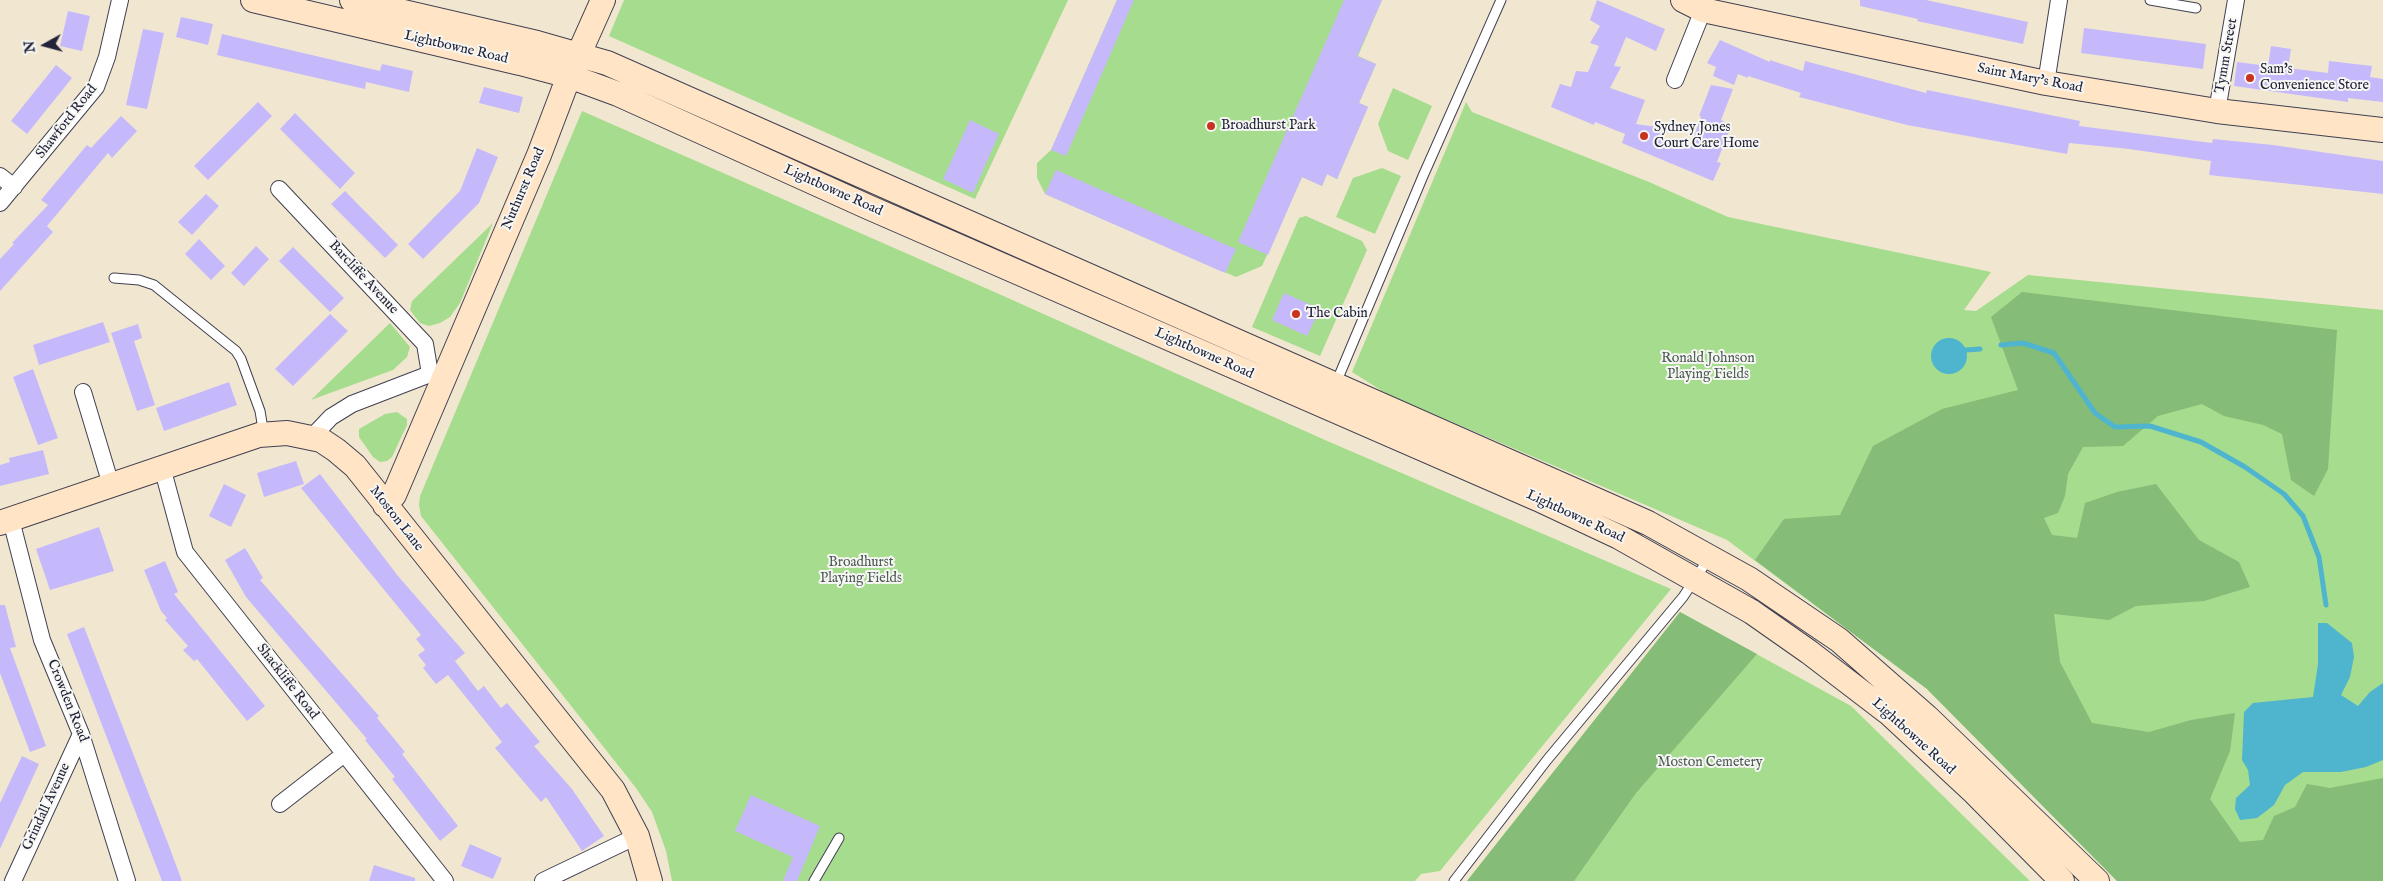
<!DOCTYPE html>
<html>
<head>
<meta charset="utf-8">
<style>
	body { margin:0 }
	#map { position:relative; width:2383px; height:881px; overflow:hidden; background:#f1e7d0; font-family:"IM FELL English",serif }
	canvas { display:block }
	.north { position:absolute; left:20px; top:20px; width:50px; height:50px; -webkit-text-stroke:4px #f6f6f2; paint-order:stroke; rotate:263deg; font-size:14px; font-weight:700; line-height:20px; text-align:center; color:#22223b }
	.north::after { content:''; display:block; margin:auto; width:18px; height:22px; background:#22223b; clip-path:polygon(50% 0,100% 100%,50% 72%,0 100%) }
</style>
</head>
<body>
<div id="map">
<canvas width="2383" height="881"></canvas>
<div class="north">N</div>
</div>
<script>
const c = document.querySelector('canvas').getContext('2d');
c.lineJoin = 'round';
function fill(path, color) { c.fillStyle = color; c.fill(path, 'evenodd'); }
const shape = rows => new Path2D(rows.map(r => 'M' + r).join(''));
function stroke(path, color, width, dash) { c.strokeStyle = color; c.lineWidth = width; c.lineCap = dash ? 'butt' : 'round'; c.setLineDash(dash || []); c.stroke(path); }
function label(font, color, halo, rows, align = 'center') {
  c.font = font + ' "IM FELL English",serif'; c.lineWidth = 4; c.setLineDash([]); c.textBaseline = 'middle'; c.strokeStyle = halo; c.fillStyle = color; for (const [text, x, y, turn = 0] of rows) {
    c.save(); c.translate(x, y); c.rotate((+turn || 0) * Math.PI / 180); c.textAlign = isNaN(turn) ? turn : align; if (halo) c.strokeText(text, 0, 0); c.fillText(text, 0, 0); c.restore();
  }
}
const green = shape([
	[624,0,1068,0,975,199,609,36],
	[1117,0,1382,0,1358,56,1376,64,1359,103,1368,107,1337,179,1327,174,1322,186,1302,177,1262,266,1236,277,1045,194,1037,178,1037,163,1051,150],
	[1393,88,1432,106,1408,160,1388,151,1378,124],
	[1466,102,1472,112,1649,182,1728,217,1991,272,1964,310,1976,311,2028,275,2383,310,2383,881,2117,881,1927,689,1727,540,1387,394,1352,372],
	[582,111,990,290,1325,440,1671,589,1440,871,1421,874,1415,881,672,881,666,851,652,812,636,788,421,516,419,505,420,496],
	[1382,168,1401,176,1375,234,1336,217,1353,178],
	[1306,216,1362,241,1367,250,1320,356,1252,327,1299,218],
	[493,223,460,303,450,317,440,323,429,326,420,323,410,310,412,301],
	[390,323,410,347,407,357,393,370,311,400],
	[397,412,407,419,407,425,392,457,387,461,380,462,373,457,359,437,359,429,385,414],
	[1680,612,1851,706,2030,881,1467,881]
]);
const forest = shape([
	[2022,292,2337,330,2328,469,2314,496,2291,480,2282,434,2263,425,2224,416,2202,404,2158,416,2123,446,2083,447,2068,474,2065,496,2058,513,2044,518,2052,535,2077,538,2085,503,2117,492,2156,484,2199,540,2239,562,2250,587,2204,601,2136,606,2109,620,2054,614,2060,662,2092,723,2149,732,2191,720,2235,713,2230,751,2210,799,2240,842,2263,840,2274,816,2295,807,2307,784,2330,788,2383,778,2383,881,2117,881,1927,689,1755,560,1784,519,1840,515,1873,446,1942,409,2018,390,1991,317],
	[1680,612,1757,654,1636,793,1574,881,1467,881]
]);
const water = shape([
	'1931 356a18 18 0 1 1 36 0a18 18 0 1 1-36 0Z',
	[2318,623,2327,623,2352,643,2354,657,2350,677,2341,695,2358,706,2370,692,2383,683,2383,760,2366,767,2341,772,2303,772,2285,785,2274,805,2257,818,2240,820,2235,809,2236,798,2250,785,2248,770,2242,760,2244,712,2253,703,2313,697,2318,664]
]);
const stream = shape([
	[2001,345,2023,343,2054,353,2095,413,2115,427,2150,426,2201,442,2245,467,2284,494,2303,516,2319,557,2326,605],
	[1966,350,1980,349]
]);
const building = shape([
	[1117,0,1134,0,1066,156,1051,150],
	[1344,0,1382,0,1357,56,1376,64,1359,103,1368,107,1337,179,1327,174,1322,186,1302,177,1268,255,1238,242],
	[1597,0,1665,29,1656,51,1626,37,1614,66,1621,67,1610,88,1645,100,1636,124,1657,127,1664,131,1662,138,1690,149,1701,116,1699,116,1711,85,1733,89,1721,120,1731,126,1717,162,1721,163,1713,181,1622,143,1625,134,1595,122,1594,125,1551,107,1560,84,1571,87,1576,71,1588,72,1599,46,1590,43,1600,26,1590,20],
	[1860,0,1926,0,2028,22,2023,44,1917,21,1918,19,1860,6],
	[68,11,90,16,82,51,60,46],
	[181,17,213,24,208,45,176,37],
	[2084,28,2206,44,2203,69,2081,53],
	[143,29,164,33,147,109,126,105],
	[222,34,380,71,382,64,413,71,409,92,366,82,365,89,217,55],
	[1720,40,1770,62,1770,60,1803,71,1805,61,1926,93,1927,90,2080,121,2079,126,2212,143,2213,139,2273,145,2383,161,2383,194,2209,175,2211,161,2129,149,2069,143,2067,154,1907,125,1799,97,1801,93,1748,76,1748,78,1738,74,1734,85,1713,76,1716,67,1707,63],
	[2271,46,2291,49,2288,68,2328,73,2329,61,2372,66,2370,77,2383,79,2383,102,2348,98,2348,102,2234,86,2237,62,2268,66],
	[56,65,72,78,27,134,11,121],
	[484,87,523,97,519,113,479,103],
	[258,102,272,116,208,180,194,166],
	[295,113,355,173,340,189,280,129],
	[121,116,137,131,112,158,108,153,47,226,53,232,0,291,0,259,14,244,12,243,48,205,41,200,87,145,91,148],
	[970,120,999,134,973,193,943,179],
	[477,148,498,157,479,203,423,259,408,244,460,191],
	[1056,170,1236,249,1225,273,1045,194],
	[345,191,398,245,385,258,331,204],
	[206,194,219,206,192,235,178,222],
	[199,239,225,266,211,280,185,254],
	[256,246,269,259,244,286,231,273],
	[293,247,344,298,330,312,279,261],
	[1284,293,1320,309,1307,336,1272,320],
	[330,314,348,331,293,386,275,369],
	[103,322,110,342,39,365,33,345],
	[138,324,142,338,134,341,155,405,137,411,111,333],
	[33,369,58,438,38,445,13,377],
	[229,382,237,405,164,431,156,408],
	[43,450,49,474,0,486,0,465,10,462,9,458],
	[296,461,304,484,264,497,257,473],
	[320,474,398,576,465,653,455,661,478,691,484,686,501,708,507,703,540,742,534,746,572,789,604,836,582,851,546,797,541,802,495,748,502,742,448,675,436,684,423,668,426,665,418,655,425,650,416,639,421,635,301,488],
	[224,484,246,495,231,527,209,516],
	[99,527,114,571,50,590,36,549],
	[245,548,263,578,260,580,379,716,377,718,405,752,402,754,458,826,440,841,392,779,395,777,365,740,367,739,246,597,225,560],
	[165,561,178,592,174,594,265,706,247,721,197,659,194,661,183,650,188,646,165,620,167,618,161,611,144,570],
	[0,605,5,605,16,647,10,648,46,746,30,752,0,673],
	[84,627,169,846,182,881,162,881,67,634],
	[22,756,39,764,0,849,0,803],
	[751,795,820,826,797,881,783,881,793,857,735,831],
	[470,844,502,858,493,879,461,866],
	[374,865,415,878,415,881,369,881]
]);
const lane = shape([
	[2150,0,2196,8],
	[114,278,139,280,154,285,236,351,241,359,260,411,264,435],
	[1336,383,1423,176,1501,0],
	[814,881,839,838],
	[1454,881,1547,760,1683,597,1709,558]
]);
const street = shape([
	[1675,80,1703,10],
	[2046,83,2059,0],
	[2217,111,2236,0],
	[0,176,14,187],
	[279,189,425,344,430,374],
	[0,203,96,87,107,57,120,0],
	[83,392,111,485],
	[312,437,331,417,352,404,430,374,439,376],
	[162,467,185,552,445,881],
	[11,520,42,640,81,734,127,881],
	[280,804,343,755],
	[13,881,81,734],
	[543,881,637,836]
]);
const secondary = shape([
	[253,0,520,63,569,76,618,94,868,207,1538,499,1619,537,1752,612,1809,652,1890,714,1975,793,2062,881],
	[352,0,537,43,607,63,1648,523,1749,579,1839,640,1927,717,2097,881],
	[1683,0,1703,10,2046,83,2217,111,2383,130],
	[385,505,394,495,539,155,569,76,603,0],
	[0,523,259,435,287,433,321,440,336,450,355,466,613,790,637,836,650,881]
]);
const markers = [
	[2250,78,5,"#c8321e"],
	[1211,126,5,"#c8321e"],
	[1644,136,5,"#c8321e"],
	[1296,314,5,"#c8321e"]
];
const streetNames = [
	["Lightbowne Road",456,48,13],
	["Tymm Street",2227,56,-80],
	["Saint Mary's Road",2030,79,11],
	["Shawford Road",67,122,-52],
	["Nuthurst Road",524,189,-67],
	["Lightbowne Road",833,191,24],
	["Barcliffe Avenue",363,278,47],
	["Lightbowne Road",1204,354,24],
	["Lightbowne Road",1575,517,25],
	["Moston Lane",396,519,52],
	["Shackliffe Road",287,682,52],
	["Crowden Road",67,701,68],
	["Lightbowne Road",1913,737,42],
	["Grindall Avenue",47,807,-65]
];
const poiNames = [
	["Sam's",2260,70],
	["Convenience Store",2260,86],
	["Broadhurst Park",1221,126],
	["Sydney Jones",1654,128],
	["Court Care Home",1654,144],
	["The Cabin",1306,314]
];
const parkNames = [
	["Ronald Johnson",1708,359],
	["Playing Fields",1708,375],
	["Broadhurst",861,563],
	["Playing Fields",861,579],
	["Moston Cemetery",1710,763]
];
fill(green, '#a6dc8d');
fill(forest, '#84bc78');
fill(water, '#4fb5ce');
stroke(stream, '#4fb5ce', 5);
fill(building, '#c5b9fb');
stroke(lane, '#414051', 11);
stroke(street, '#414051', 18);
stroke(secondary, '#414051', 26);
stroke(lane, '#fff', 9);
stroke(street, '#fff', 16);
stroke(secondary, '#ffe4c6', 24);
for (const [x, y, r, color] of markers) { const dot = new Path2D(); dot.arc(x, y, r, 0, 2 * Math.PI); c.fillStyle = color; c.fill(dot); stroke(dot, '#f6f6f2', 2); }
label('14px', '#22223b', '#f6f6f2', streetNames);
label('14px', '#22223b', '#f6f6f2', poiNames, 'left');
label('14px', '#4a5a54', '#f6f6f2', parkNames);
</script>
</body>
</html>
